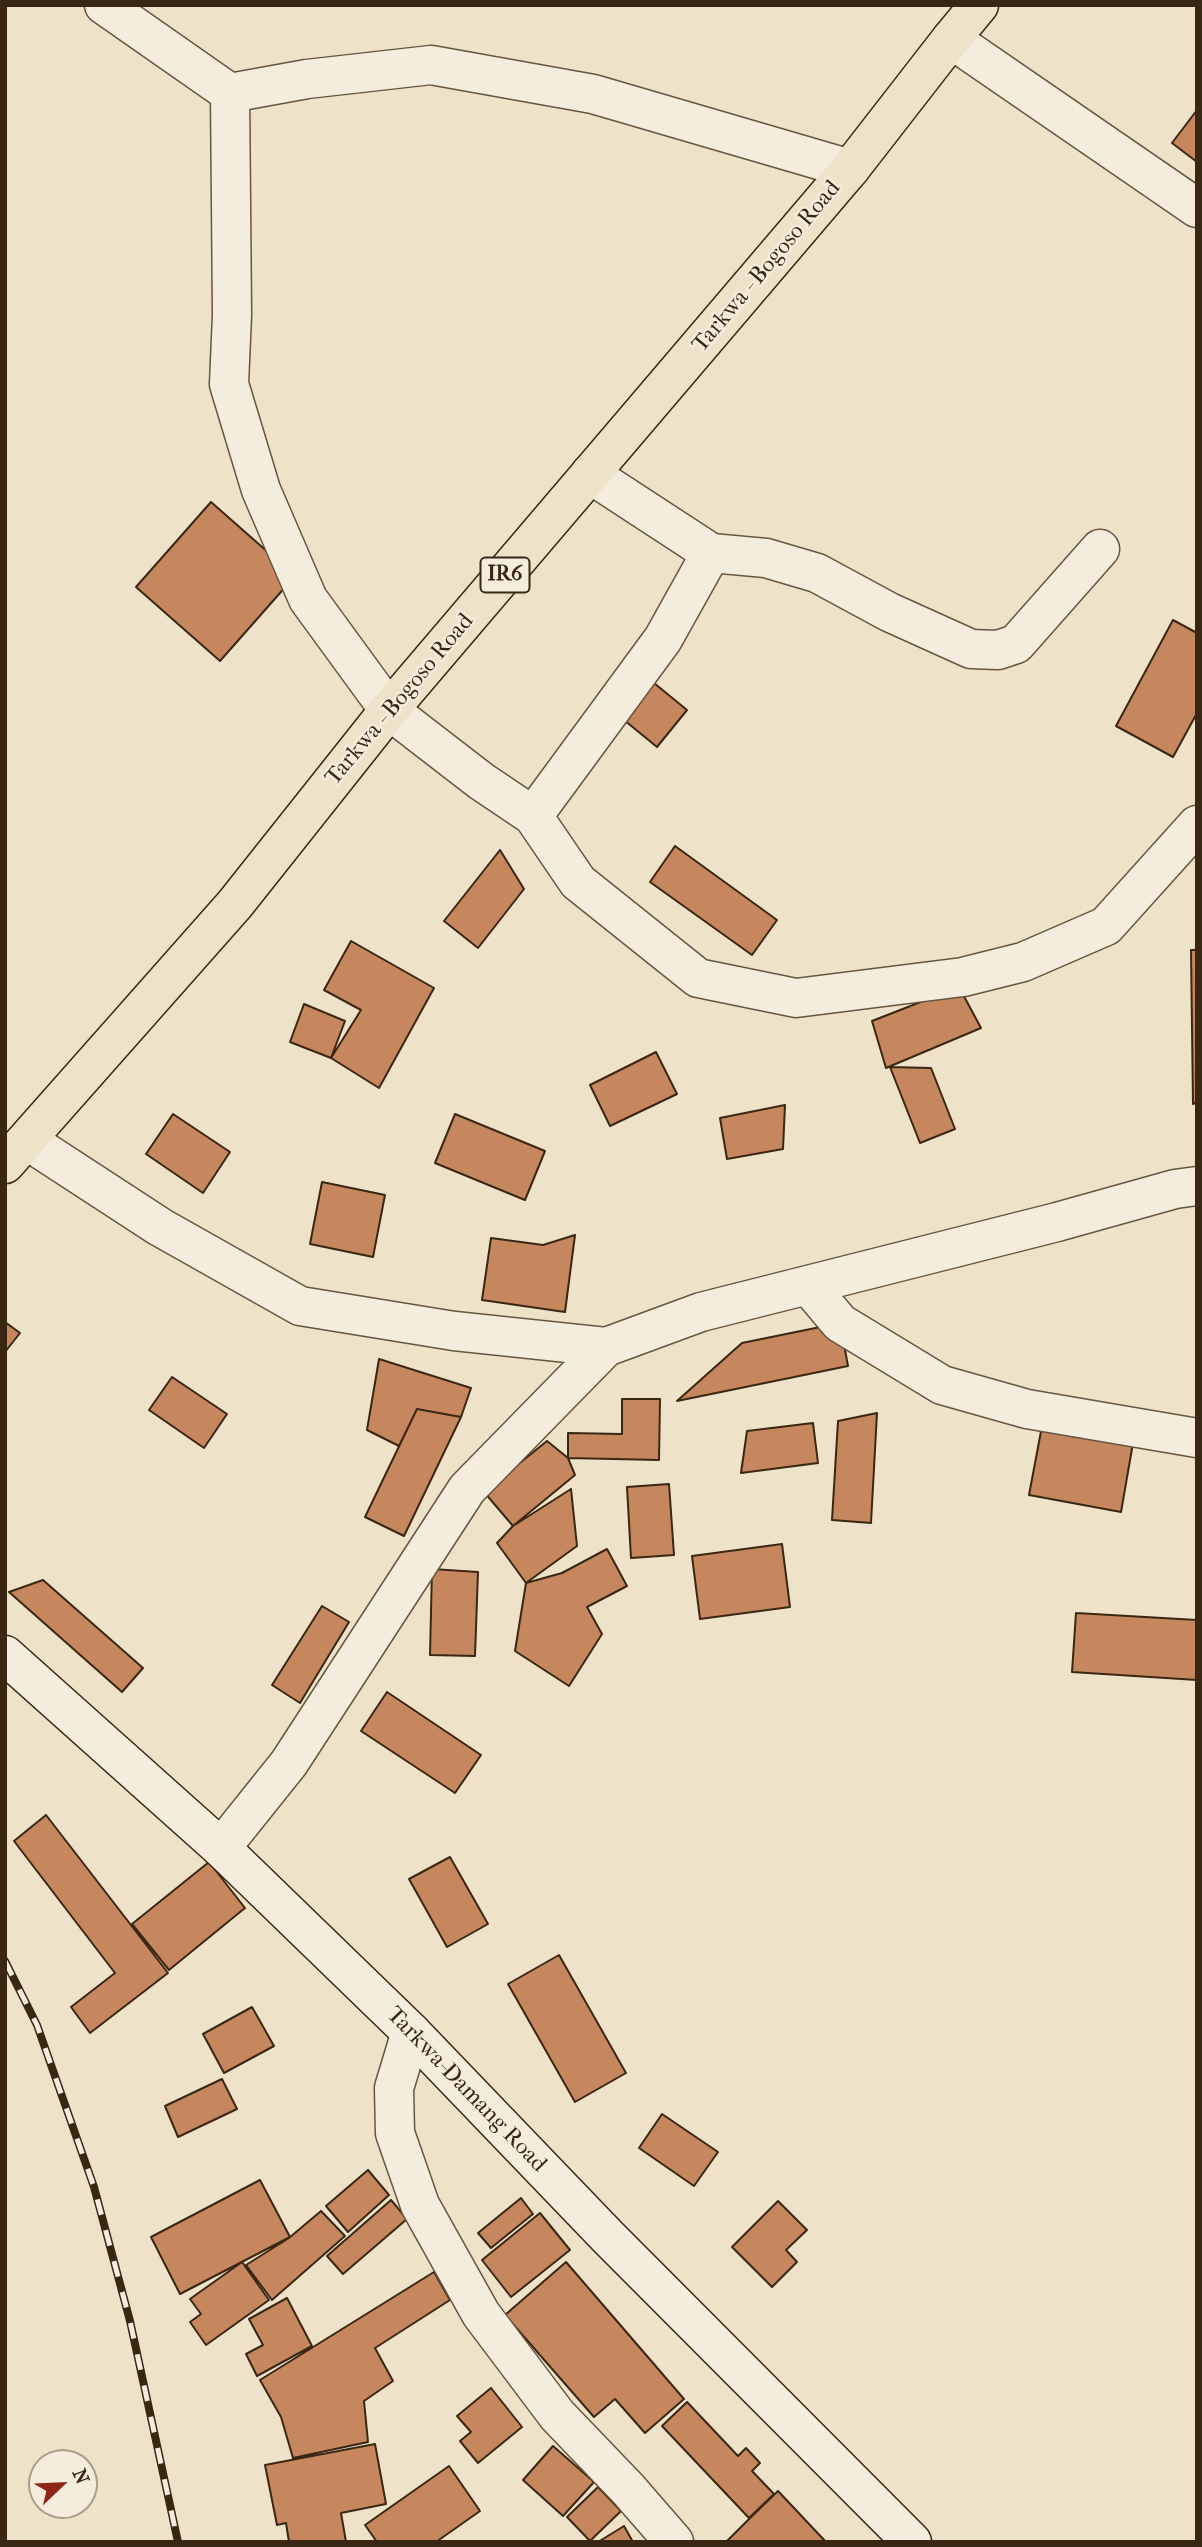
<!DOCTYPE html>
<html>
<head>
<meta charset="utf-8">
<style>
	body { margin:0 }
	#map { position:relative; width:1202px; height:2547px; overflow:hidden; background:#eee2c9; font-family:"IM FELL French Canon",serif }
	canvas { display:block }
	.frame { position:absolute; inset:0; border:7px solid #392713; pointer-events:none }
	.north { position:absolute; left:28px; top:2449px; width:70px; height:70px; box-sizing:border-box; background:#f4ecdc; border:2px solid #a99d8c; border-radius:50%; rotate:67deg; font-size:19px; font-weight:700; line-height:28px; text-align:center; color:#392713 }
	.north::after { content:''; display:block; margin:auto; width:24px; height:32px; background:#8f2418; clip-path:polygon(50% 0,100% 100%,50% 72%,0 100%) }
</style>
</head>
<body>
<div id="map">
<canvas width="1202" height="2547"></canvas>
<div class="frame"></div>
<div class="north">N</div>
</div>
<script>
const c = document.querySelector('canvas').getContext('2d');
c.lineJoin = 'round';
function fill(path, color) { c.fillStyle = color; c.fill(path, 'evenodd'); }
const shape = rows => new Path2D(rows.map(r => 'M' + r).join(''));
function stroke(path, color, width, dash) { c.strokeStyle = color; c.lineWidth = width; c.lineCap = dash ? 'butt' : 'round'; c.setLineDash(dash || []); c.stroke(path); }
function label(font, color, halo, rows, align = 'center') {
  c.font = font + ' "IM FELL French Canon",serif'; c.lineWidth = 5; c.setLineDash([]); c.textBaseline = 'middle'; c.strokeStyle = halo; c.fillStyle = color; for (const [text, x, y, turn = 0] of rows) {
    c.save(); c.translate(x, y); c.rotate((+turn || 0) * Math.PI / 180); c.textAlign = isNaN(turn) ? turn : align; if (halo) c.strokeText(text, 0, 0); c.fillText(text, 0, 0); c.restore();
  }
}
const building = shape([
	[1197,110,1197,162,1172,143,1197,110],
	[211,502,295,576,220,661,136,587,211,502],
	[1173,620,1197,633,1197,713,1173,757,1116,726,1173,620],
	[643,674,687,710,657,747,613,711,643,674],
	[675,846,777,920,752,955,650,882,675,846],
	[500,850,524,889,478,948,444,921,500,850],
	[351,941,434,988,379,1088,331,1058,361,1010,324,990,351,941],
	[1191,950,1197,950,1197,1102,1193,1104,1191,950],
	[959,987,981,1028,886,1068,872,1021,959,987],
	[304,1004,345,1021,331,1058,290,1042,304,1004],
	[656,1052,677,1094,610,1126,590,1085,656,1052],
	[890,1067,931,1068,955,1129,920,1143,890,1067],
	[785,1105,783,1149,727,1159,720,1118,785,1105],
	[173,1114,230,1152,203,1193,146,1154,173,1114],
	[455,1114,545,1151,525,1200,435,1163,455,1114],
	[322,1182,385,1195,373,1257,310,1244,322,1182],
	[575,1235,565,1312,482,1300,491,1238,543,1245,575,1235],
	[5,1322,20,1333,5,1352,5,1322],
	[840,1323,848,1366,677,1401,742,1343,840,1323],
	[379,1359,471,1388,461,1417,417,1409,399,1446,367,1430,379,1359],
	[172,1377,227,1414,204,1448,149,1410,172,1377],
	[622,1399,660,1399,659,1460,568,1458,568,1433,622,1434,622,1399],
	[417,1409,461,1417,404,1536,365,1517,417,1409],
	[877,1413,871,1523,832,1520,838,1421,877,1413],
	[813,1423,818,1463,741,1473,747,1431,813,1423],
	[1042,1426,1133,1443,1121,1512,1029,1495,1042,1426],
	[547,1441,568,1458,575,1475,513,1526,484,1492,547,1441],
	[669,1484,674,1555,631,1558,627,1487,669,1484],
	[571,1489,577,1546,526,1583,497,1543,513,1526,571,1489],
	[782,1544,790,1607,700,1619,692,1556,782,1544],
	[607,1549,627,1586,587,1607,602,1634,569,1686,515,1651,526,1583,562,1573,607,1549],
	[432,1569,478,1572,475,1656,430,1655,432,1569],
	[43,1580,143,1668,122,1692,9,1592,43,1580],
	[322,1606,349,1622,300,1703,272,1685,322,1606],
	[1076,1613,1197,1620,1197,1680,1072,1672,1076,1613],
	[387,1692,481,1755,455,1793,361,1731,387,1692],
	[46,1815,168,1973,90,2033,71,2007,115,1973,14,1841,46,1815],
	[450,1857,488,1924,447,1947,409,1879,450,1857],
	[209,1862,245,1908,169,1970,132,1924,209,1862],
	[559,1955,626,2073,575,2102,508,1984,559,1955],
	[252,2007,274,2046,224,2073,203,2034,252,2007],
	[222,2079,237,2109,178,2137,165,2106,222,2079],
	[662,2114,718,2152,694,2186,639,2148,662,2114],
	[368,2170,389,2195,348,2232,326,2206,368,2170],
	[260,2180,290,2237,180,2294,151,2237,260,2180],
	[521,2198,533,2214,491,2248,478,2233,521,2198],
	[391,2200,407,2219,343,2274,327,2256,391,2200],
	[778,2201,807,2230,786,2250,797,2262,772,2287,732,2247,778,2201],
	[321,2211,345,2236,272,2300,246,2265,289,2238,321,2211],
	[540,2213,570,2250,511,2297,482,2260,540,2213],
	[242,2262,269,2300,206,2345,190,2322,201,2314,190,2299,242,2262],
	[566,2262,684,2399,645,2433,615,2399,594,2417,505,2315,566,2262],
	[434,2272,450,2300,375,2348,393,2381,364,2401,368,2442,293,2458,281,2417,260,2380,434,2272],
	[287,2298,312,2346,257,2376,246,2354,263,2345,249,2319,287,2298],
	[491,2388,522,2427,478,2463,460,2441,471,2432,457,2416,491,2388],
	[687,2402,738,2456,746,2448,760,2463,752,2471,774,2494,749,2518,662,2426,687,2402],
	[375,2444,386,2504,341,2513,346,2542,289,2542,286,2523,277,2525,265,2465,375,2444],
	[553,2446,594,2482,563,2516,523,2480,553,2446],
	[449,2466,480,2511,436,2542,377,2542,365,2525,449,2466],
	[598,2487,621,2511,590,2541,567,2517,598,2487],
	[778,2491,826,2542,726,2542,749,2519,778,2491],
	[624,2526,633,2542,598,2542,624,2526]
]);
const street = shape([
	[104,5,230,93,232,315,229,384,261,490,308,599,389,710,481,781,533,816,578,882,698,978,796,998,963,977,1023,962,1106,926,1197,825],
	[951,39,1197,208],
	[230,93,307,79,431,65,593,94,850,169],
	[590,474,711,553,766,558,817,573,889,612,971,649,998,650,1016,644,1100,549],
	[533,816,663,639,711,553],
	[28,1141,160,1227,300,1306,454,1331,606,1347,701,1312,1057,1222,1175,1189,1197,1186],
	[808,1285,840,1323,942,1385,1027,1409,1197,1438],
	[221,1848,289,1763,467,1489,606,1347],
	[411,2032,394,2088,395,2133,420,2205,481,2314,557,2415,628,2489,674,2542]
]);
const secondary = shape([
	[5,1655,221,1848,411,2032,607,2236,912,2542]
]);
const primary = shape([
	[5,1164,235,904,389,710,850,169,951,39,979,5]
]);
const rail = shape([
	[5,1961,37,2025,94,2187,130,2321,178,2542]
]);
const shields = [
	[505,575,49]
];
const shieldNames = [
	["IR6",505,575]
];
const streetNames = [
	["Tarkwa - Bogoso Road",767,267,-50],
	["Tarkwa - Bogoso Road",400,700,-50],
	["Tarkwa-Damang Road",466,2090,46]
];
fill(building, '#c7875e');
stroke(building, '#392713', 2);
stroke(street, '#665640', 41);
stroke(secondary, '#392713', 41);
stroke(primary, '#392713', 41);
stroke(street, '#f4ecdc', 38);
stroke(secondary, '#f4ecdc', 38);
stroke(primary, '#eee2c9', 38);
stroke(rail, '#392713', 8);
stroke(rail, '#f4ecdc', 5, [16]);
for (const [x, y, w] of shields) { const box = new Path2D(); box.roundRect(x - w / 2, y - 17.5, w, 35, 5); c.fillStyle = '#f4ecdc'; c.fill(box); stroke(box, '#392713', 2); }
label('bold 21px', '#392713', null, shieldNames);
label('23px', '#392713', '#f4ecdc', streetNames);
</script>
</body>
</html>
